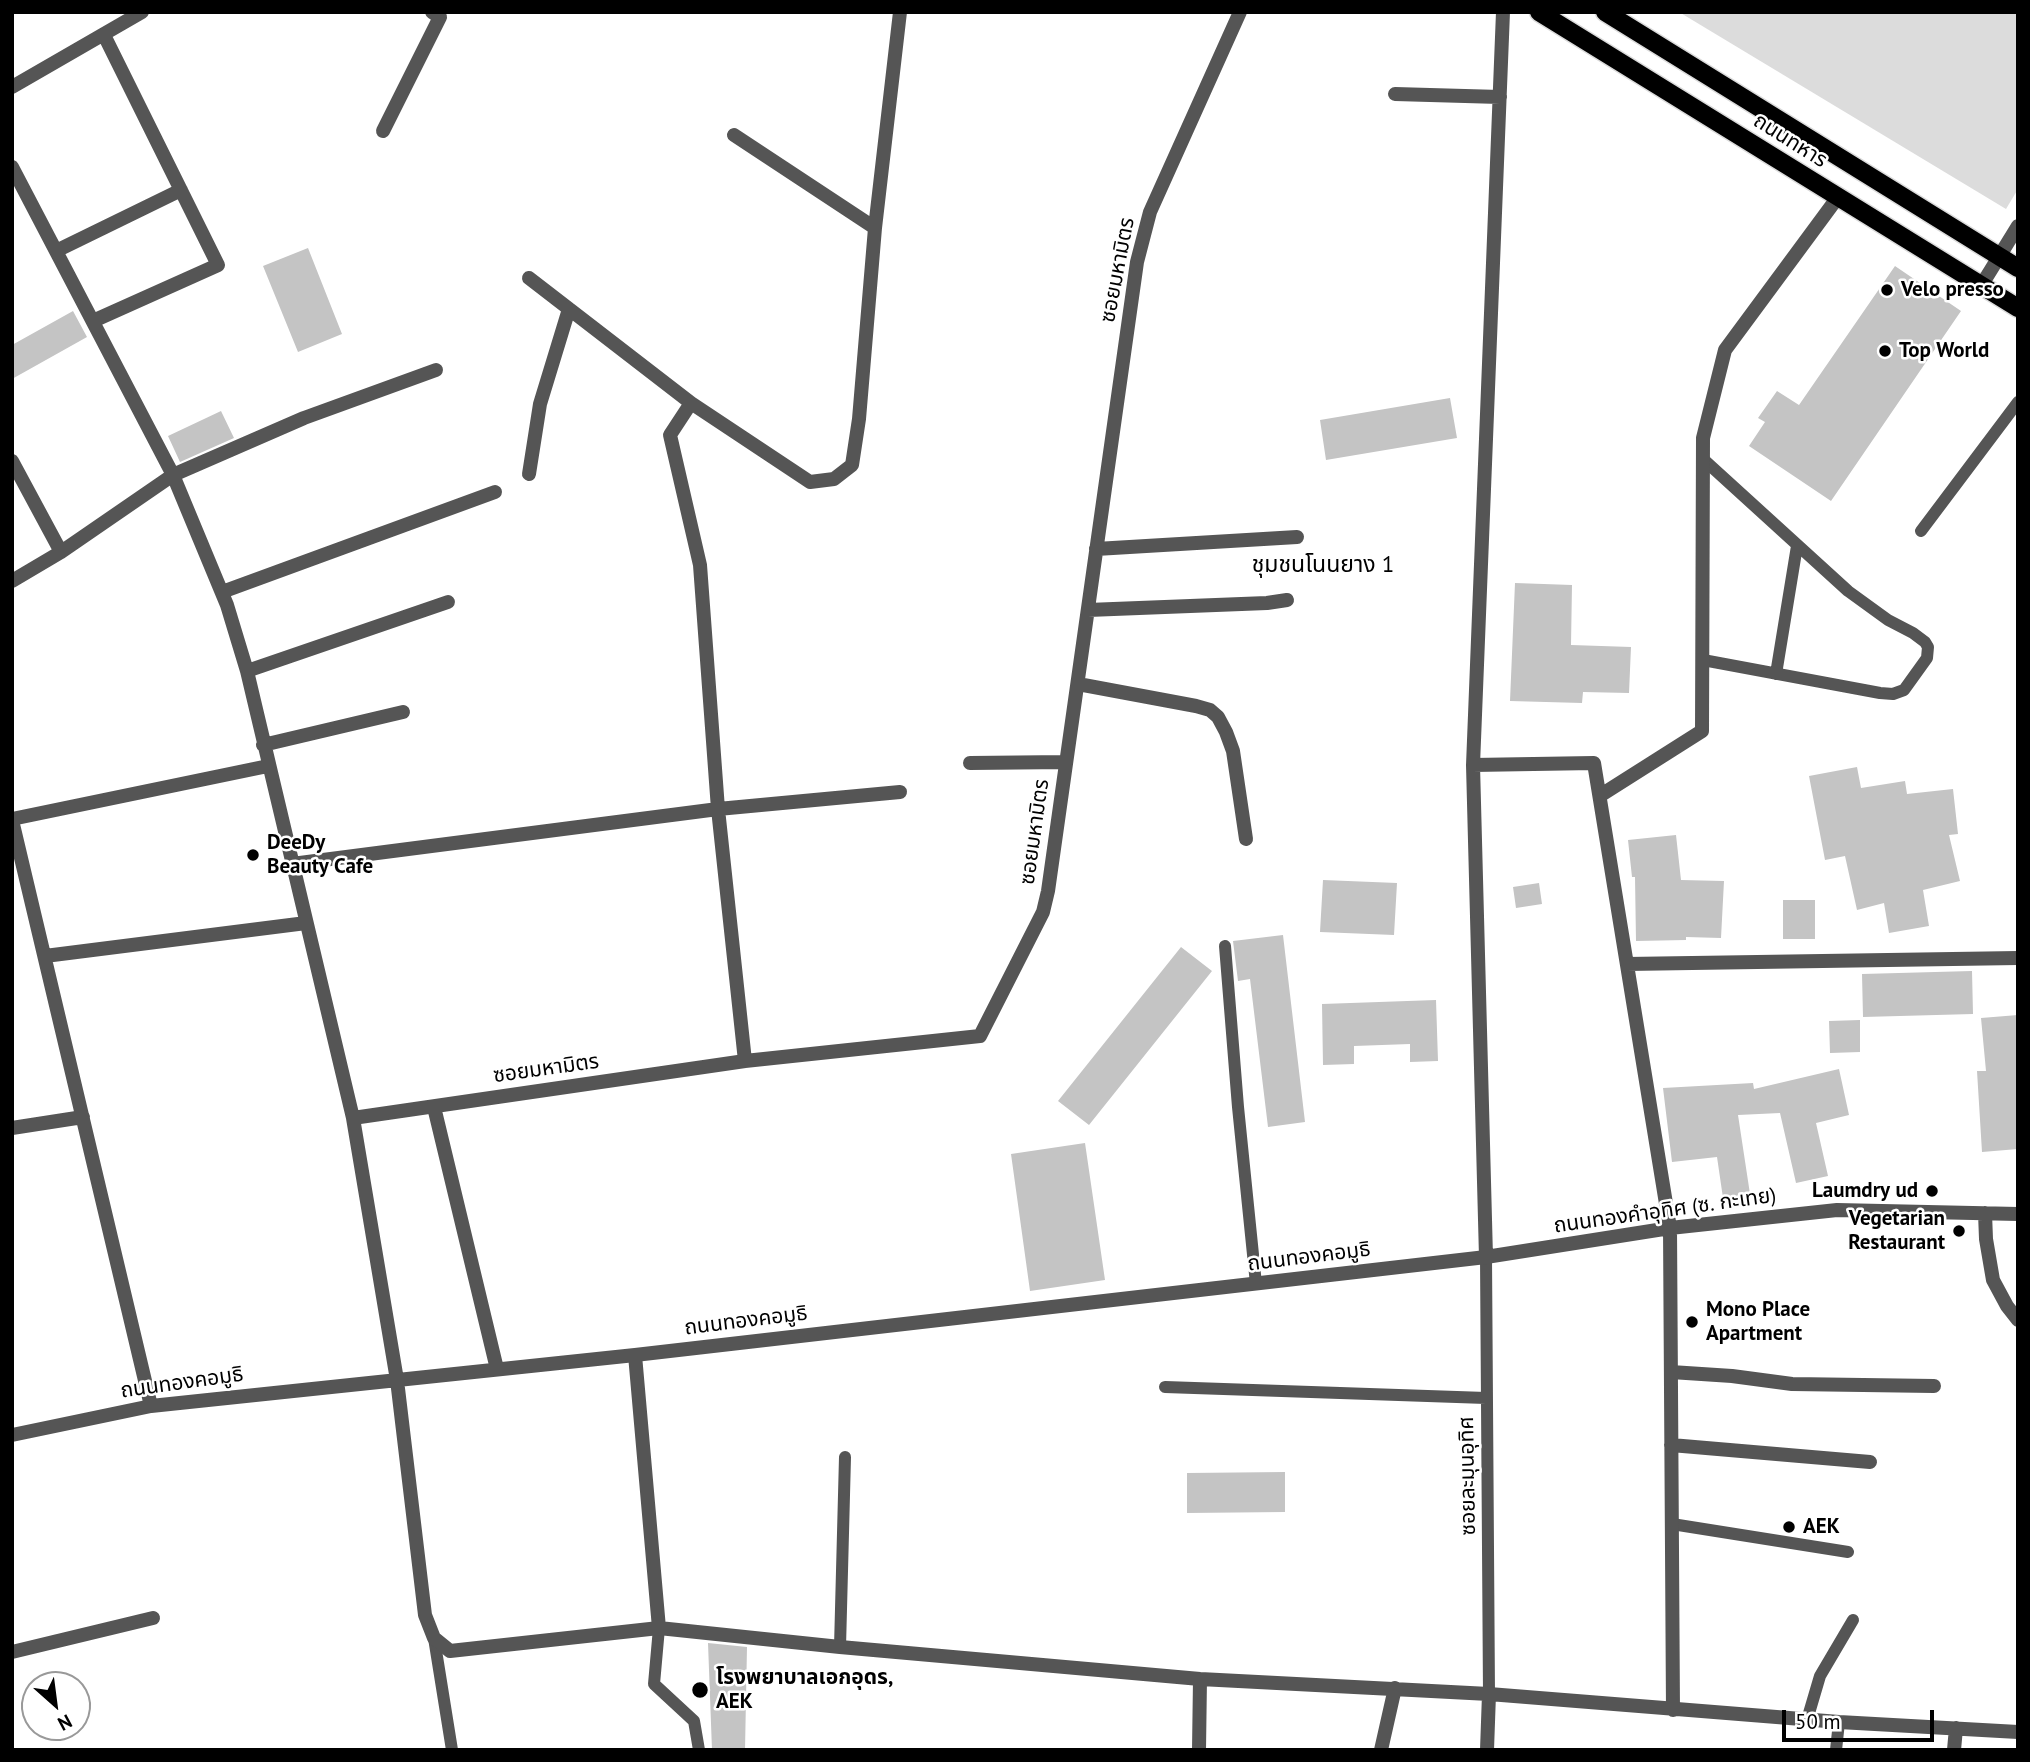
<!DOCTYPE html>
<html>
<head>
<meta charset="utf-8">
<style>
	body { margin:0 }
	#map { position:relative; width:2030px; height:1762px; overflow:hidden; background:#fff; font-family:"PT Sans",sans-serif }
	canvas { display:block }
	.frame { position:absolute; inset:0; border:14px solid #000; pointer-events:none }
	.north { position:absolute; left:21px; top:1671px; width:70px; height:70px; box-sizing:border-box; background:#fff; border:2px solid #999; border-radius:50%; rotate:152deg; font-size:19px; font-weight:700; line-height:28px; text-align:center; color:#000 }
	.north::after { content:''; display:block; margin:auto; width:24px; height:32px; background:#000; clip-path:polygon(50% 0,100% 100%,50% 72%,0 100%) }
	.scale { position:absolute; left:1782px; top:1710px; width:152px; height:32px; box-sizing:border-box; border:4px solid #000; border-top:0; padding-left:9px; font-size:21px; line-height:24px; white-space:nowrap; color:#000; -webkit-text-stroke:5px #fff; paint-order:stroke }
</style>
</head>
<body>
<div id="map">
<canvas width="2030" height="1762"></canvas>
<div class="frame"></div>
<div class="north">N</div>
<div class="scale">50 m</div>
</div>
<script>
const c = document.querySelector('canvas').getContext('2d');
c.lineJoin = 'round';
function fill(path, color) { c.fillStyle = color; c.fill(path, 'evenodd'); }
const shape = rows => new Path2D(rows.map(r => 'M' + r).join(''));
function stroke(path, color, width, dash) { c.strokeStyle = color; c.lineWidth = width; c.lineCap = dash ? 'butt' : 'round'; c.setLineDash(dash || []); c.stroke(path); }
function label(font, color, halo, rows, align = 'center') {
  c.font = font + ' "PT Sans","Noto Sans Thai",sans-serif'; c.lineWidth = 5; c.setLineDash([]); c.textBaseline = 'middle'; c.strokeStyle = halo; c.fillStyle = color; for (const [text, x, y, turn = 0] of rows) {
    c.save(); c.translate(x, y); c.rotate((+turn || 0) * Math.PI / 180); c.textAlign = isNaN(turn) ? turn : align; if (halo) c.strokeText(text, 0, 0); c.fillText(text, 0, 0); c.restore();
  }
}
const green = shape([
	[1679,12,2018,12,2018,189,2006,209]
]);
const building = shape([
	[308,248,342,334,298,352,263,266],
	[1895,266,1961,311,1831,501,1749,446,1765,422,1758,418,1777,391,1799,405],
	[73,311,87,337,12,379,12,345],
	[1450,398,1457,438,1326,460,1320,420],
	[221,411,234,438,180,462,168,436],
	[1515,583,1572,585,1571,645,1631,647,1629,693,1583,692,1582,703,1510,701],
	[1857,767,1861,788,1905,781,1907,794,1953,789,1958,834,1949,835,1960,881,1923,890,1929,926,1889,933,1884,903,1857,910,1845,856,1825,860,1809,776],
	[1676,835,1681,880,1724,881,1721,938,1686,937,1686,940,1636,941,1635,877,1632,877,1628,840],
	[1323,880,1397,883,1394,935,1320,932],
	[1539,883,1542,904,1516,908,1513,887],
	[1783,900,1815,900,1815,939,1783,939],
	[1283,935,1305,1122,1268,1127,1250,979,1238,981,1233,941],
	[1181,947,1212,971,1089,1125,1058,1101],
	[1972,971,1973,1014,1863,1017,1862,974],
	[1436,1000,1438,1061,1410,1062,1410,1044,1354,1046,1354,1064,1323,1065,1322,1004],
	[2018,1015,2018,1149,1982,1152,1977,1071,1986,1071,1981,1018],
	[1860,1020,1860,1052,1830,1053,1829,1021],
	[1839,1069,1849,1115,1816,1123,1828,1176,1796,1183,1780,1113,1738,1115,1750,1194,1723,1198,1717,1157,1672,1162,1663,1088,1753,1083,1754,1089],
	[1085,1143,1105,1280,1030,1291,1011,1154],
	[1285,1472,1285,1512,1187,1513,1187,1473],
	[708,1643,747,1647,745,1750,712,1750]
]);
const service = shape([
	[1921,531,2018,402],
	[1703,660,1880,693,1893,694,1904,690,1927,658,1928,647,1925,642,1913,633,1888,620,1848,591,1703,459],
	[1776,674,1797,546],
	[1225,946,1238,1107,1256,1284],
	[1486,1257,1489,1694],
	[1165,1387,1486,1398],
	[1672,1524,1848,1552],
	[659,1628,654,1684,694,1721,699,1750],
	[434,1638,452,1750],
	[840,1647,845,1457],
	[1807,1720,1820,1676,1853,1620],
	[1836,1750,1839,1722]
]);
const minor = shape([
	[12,87,142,12],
	[1395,94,1500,97],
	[383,131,440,17,432,12],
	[734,135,875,228],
	[12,167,173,475,227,605,247,671,353,1118,397,1380,425,1615,434,1638,450,1651,659,1628,840,1647,1200,1679,1489,1694,1839,1722,2018,1732],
	[56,251,181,190],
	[529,278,691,403],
	[1981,286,2018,226],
	[93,321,218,265,104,35],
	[12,461,61,552],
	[529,474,540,404,569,309],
	[1096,549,1297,537],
	[12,581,61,552,173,475,304,418,436,370],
	[222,592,495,492],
	[1088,610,1267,603,1287,600],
	[247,671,448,602],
	[1078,684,1196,706,1210,710,1218,717,1226,732,1233,751,1246,839],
	[263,745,403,712],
	[970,763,1066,762],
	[1473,765,1594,763,1670,1228,1673,1710],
	[1601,795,1702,731,1703,438,1725,350,1838,197],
	[12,819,268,766],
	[12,820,151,1406],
	[292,864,718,809,900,792],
	[45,956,306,923],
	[1627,964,2018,958],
	[745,1061,718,809,700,565,670,435,691,403,810,482,834,479,852,465,859,419,875,228,900,12],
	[434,1107,497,1369],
	[353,1118,745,1061,980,1036,1043,912,1048,891,1137,262,1150,212,1240,12],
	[12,1128,83,1117],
	[1985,1213,1986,1239,1993,1280,2007,1306,2018,1320],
	[1486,1257,1473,765,1503,12],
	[635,1355,659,1628],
	[1671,1372,1732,1376,1792,1384,1934,1386],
	[12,1435,151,1406,635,1355,1486,1257,1670,1228,1837,1210,2018,1214],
	[1671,1445,1870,1462],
	[12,1652,153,1618],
	[1199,1750,1200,1679],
	[1381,1750,1395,1688],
	[1487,1750,1489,1694],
	[1954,1750,1956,1728]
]);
const primary = shape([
	[1539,12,2018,308],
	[1605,12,2018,268]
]);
const markers = [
	[1887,290,7,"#000"],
	[1885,351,7,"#000"],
	[253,855,7,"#000"],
	[1932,1191,7,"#000"],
	[1959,1231,7,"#000"],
	[1692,1322,7,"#000"],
	[1789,1527,7,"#000"],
	[700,1690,9,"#000"]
];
const streetNames = [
	["ถนนทหาร",1790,141,32],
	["ซอยมหามิตร",1118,270,-79],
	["ซอยมหามิตร",1035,832,-82],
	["ซอยมหามิตร",546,1069,-8],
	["ถนนทองคำอุทิศ (ซ. กะเทย)",1665,1211,-8],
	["ถนนทองคอมูธิ",1309,1257,-7],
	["ถนนทองคอมูธิ",746,1321,-7],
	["ถนนทองคอมูธิ",182,1383,-8],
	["ซอยละมุนอุทิศ",1468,1476,-91]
];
const poiNames = [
	["Velo presso",1901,290],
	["Top World",1899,351],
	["DeeDy",267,843],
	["Beauty Cafe",267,867],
	["Laumdry ud",1918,1191,"right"],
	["Vegetarian",1945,1219,"right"],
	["Restaurant",1945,1243,"right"],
	["Mono Place",1706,1310],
	["Apartment",1706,1334],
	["AEK",1803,1527],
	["โรงพยาบาลเอกอุดร,",716,1678],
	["AEK",716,1702]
];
const neighbourhoodNames = [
	["ชุมชนโนนยาง 1",1323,565]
];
fill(green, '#dcdcdc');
fill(building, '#c4c4c4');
stroke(primary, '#dbdbdb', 21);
stroke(service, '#555', 12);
stroke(minor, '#555', 14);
stroke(primary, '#000', 18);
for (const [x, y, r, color] of markers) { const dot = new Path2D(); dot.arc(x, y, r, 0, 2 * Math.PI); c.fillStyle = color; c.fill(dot); stroke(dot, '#fff', 2.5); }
label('21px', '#000', '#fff', streetNames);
label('bold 21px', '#000', '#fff', poiNames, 'left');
label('23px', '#000', '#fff', neighbourhoodNames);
</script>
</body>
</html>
